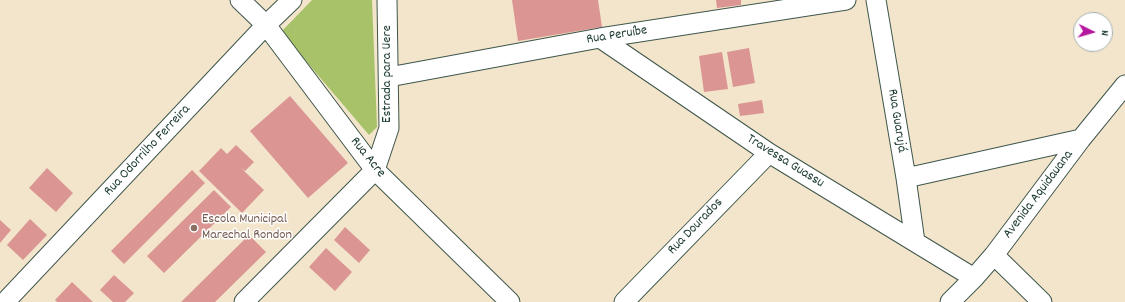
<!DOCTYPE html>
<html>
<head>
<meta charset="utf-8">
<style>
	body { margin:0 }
	#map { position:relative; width:1125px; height:302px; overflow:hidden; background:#f2e5cb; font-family:Dekko,sans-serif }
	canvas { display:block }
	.north { position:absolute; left:1073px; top:12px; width:40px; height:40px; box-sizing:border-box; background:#fff; border:1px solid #a5b1ae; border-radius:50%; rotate:95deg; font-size:11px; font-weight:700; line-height:16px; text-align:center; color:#1f3d34 }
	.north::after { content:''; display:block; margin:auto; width:14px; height:18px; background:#b5179e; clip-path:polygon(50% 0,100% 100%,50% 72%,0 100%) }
</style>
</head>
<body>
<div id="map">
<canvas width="1125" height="302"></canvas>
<div class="north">N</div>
</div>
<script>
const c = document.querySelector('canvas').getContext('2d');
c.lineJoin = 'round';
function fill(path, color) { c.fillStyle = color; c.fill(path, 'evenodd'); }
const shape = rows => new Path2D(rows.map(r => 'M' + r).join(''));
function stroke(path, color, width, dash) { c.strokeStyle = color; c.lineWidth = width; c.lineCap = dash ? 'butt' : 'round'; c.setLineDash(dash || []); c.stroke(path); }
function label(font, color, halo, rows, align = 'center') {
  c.font = font + ' Dekko,sans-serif'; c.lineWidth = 3; c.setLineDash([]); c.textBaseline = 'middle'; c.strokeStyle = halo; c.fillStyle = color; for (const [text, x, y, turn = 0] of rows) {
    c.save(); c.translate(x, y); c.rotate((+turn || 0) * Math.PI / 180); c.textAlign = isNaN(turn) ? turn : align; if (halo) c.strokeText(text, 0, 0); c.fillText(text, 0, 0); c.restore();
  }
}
const green = shape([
	[312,0,372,0,377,127,369,135,281,32]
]);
const building = shape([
	[512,0,598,0,602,27,518,41],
	[716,0,741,0,741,5,717,8],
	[749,48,755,83,733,87,727,52],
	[722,52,728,89,704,92,699,56],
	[290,96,348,163,308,198,250,131],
	[762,100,764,113,740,116,738,104],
	[236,145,254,162,245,171,241,168,264,190,242,213,199,171,221,148,227,154],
	[47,168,73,193,56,212,29,188],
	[192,170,205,183,124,264,111,251],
	[214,190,231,207,164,273,147,256],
	[30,219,47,235,23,260,7,245],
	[0,220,11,230,0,243],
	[345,227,370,250,359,263,334,240],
	[249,235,266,252,215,302,181,302],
	[326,248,352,272,335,291,309,267],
	[114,275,134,293,125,302,113,302,100,290],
	[72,282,93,302,57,302,55,300]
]);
const minor = shape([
	[240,0,266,25,375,170,510,302],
	[876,0,906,178,915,242],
	[600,38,769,153,974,278],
	[389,77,600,38,846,0],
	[906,178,1081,139],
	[994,255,1042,302],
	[5,302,266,25,292,0],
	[244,302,375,170,389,128,387,0],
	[624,302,769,153],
	[950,302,974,278,994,255,1081,139,1125,85]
]);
const markers = [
	[194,228,4,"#8d6e63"]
];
const streetNames = [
	["Rua Peruíbe",617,36,-9],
	["Estrada para Uere",388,74,-90],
	["Rua Guarujá",896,121,81],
	["Rua Odorrilho Ferreira",148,151,-47],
	["Rua Acre",367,158,51],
	["Travessa Guassu",785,162,32],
	["Avenida Aquidauana",1039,195,-53],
	["Rua Dourados",696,227,-46]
];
const educationNames = [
	["Escola Municipal",202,220],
	["Marechal Rondon",202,236]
];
fill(green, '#a7c269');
fill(building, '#db9694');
stroke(minor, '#3f564b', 21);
stroke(minor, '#fff', 19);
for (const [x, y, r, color] of markers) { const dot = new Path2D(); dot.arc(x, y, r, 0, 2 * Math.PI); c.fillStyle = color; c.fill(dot); stroke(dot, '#fff', 1.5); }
label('14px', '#1f3d34', '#fff', streetNames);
label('14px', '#785e54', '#fff', educationNames, 'left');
</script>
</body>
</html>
